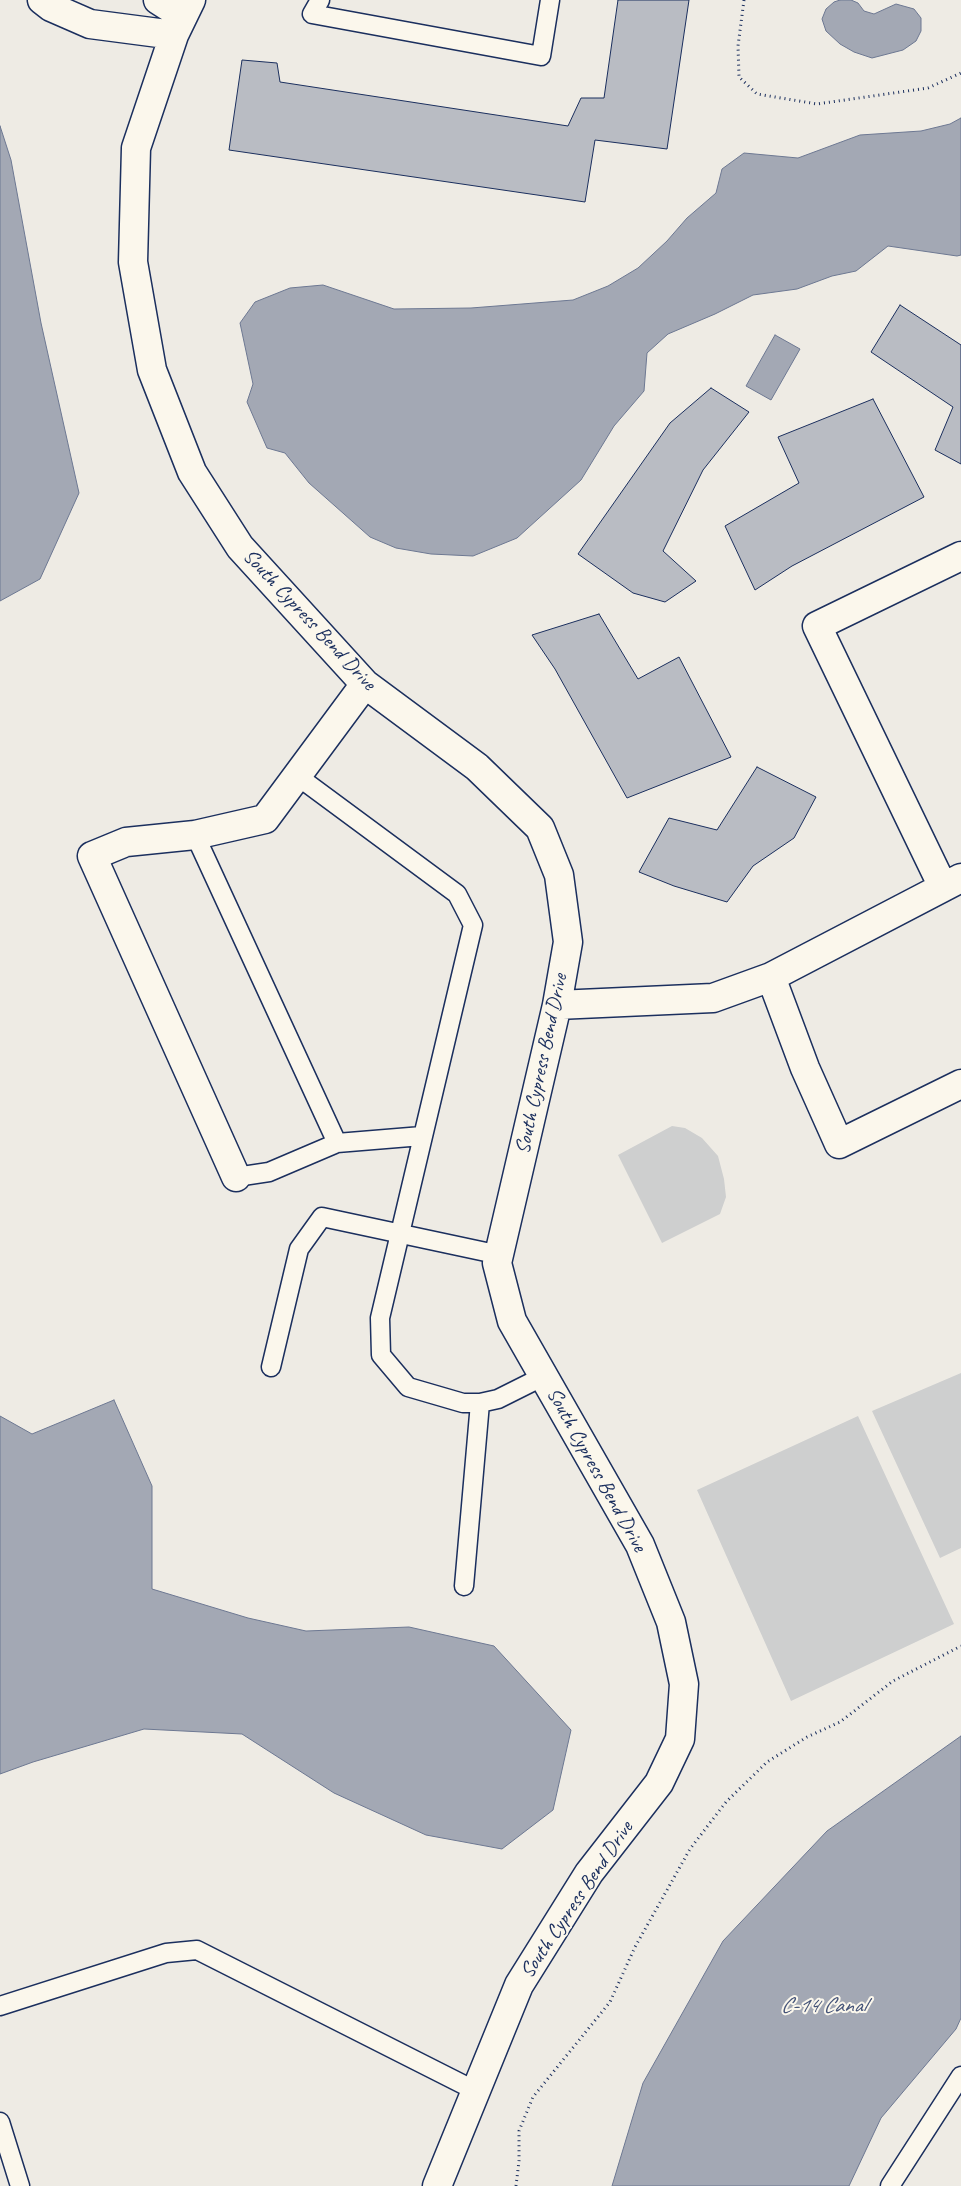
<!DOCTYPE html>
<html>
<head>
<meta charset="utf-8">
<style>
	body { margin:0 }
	canvas { display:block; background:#eeebe4 }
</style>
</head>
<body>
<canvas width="961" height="2186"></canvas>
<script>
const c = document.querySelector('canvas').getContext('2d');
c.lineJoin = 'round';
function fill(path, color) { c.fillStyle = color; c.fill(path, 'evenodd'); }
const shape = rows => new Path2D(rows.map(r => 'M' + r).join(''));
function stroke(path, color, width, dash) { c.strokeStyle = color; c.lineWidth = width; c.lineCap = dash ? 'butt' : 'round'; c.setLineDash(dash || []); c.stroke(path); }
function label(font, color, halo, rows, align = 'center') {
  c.font = font + ' Caveat,sans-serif'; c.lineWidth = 4; c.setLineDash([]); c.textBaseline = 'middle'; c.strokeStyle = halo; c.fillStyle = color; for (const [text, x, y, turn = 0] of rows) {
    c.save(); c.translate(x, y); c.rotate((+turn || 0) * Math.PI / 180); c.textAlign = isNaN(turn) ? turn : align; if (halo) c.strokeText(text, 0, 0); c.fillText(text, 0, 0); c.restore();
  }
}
const green = shape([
	[672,1126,685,1128,702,1138,718,1156,724,1179,726,1197,720,1214,662,1243,618,1155],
	[961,1373,961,1548,940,1558,872,1411],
	[858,1416,954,1624,791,1701,697,1490]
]);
const water = shape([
	[840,0,851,0,858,3,864,11,874,14,896,4,914,9,921,18,921,31,916,41,903,50,872,58,854,52,840,44,826,31,822,19,826,9,834,2,840,0],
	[961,118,961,255,957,256,888,246,856,271,832,276,797,289,753,295,715,314,668,334,647,353,644,391,614,426,581,480,517,538,473,556,431,554,396,548,370,537,309,483,285,453,267,448,247,402,253,384,240,323,255,302,290,288,323,285,394,309,471,308,573,300,608,286,638,268,667,241,687,218,716,193,722,169,744,153,798,158,860,135,921,131,950,124,961,118],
	[0,126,11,160,41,323,79,493,40,579,0,601,0,126],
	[775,335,800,349,771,400,746,386,775,335],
	[114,1400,152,1486,152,1589,248,1618,306,1631,409,1627,494,1646,571,1730,553,1810,502,1849,426,1835,334,1793,242,1734,144,1729,33,1762,0,1774,0,1416,32,1434,114,1400],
	[961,1736,961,2018,956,2029,881,2118,849,2186,612,2186,643,2083,723,1941,827,1831,961,1736]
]);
const building = shape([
	[618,0,689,0,667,149,595,140,585,202,229,150,242,60,277,63,280,82,568,126,581,98,604,98,618,0],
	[900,305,961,345,961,464,935,450,953,407,871,352,900,305],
	[711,388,749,412,703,470,663,551,696,581,665,602,633,593,578,554,670,423,711,388],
	[873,399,924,497,792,566,755,590,725,526,799,483,778,437,873,399],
	[599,614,638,679,679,657,731,757,627,798,555,669,532,635,599,614],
	[757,767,816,797,794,838,753,866,727,902,674,886,639,872,669,818,717,830,757,767]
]);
const path = shape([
	[744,0,738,46,739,77,757,94,817,104,928,88,961,73],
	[516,2186,519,2161,519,2131,533,2097,610,2002,635,1947,690,1849,726,1802,767,1762,807,1737,840,1722,893,1681,961,1646]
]);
const service = shape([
	[320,0,312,14,541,56,550,0],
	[296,775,457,894,473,925,380,1318,381,1355,408,1387,463,1403,480,1403,498,1399,544,1376],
	[195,835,337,1143],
	[236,1177,269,1172,337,1143,422,1136],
	[271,1367,299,1249,322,1217,500,1255],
	[464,1586,480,1403],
	[0,2006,166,1953,197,1950,476,2091],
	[0,2122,20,2186],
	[890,2186,961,2076]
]);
const minor = shape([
	[42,0,51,7,90,24,174,35],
	[158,0,183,16],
	[191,0,174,35,136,148,133,262,152,370,192,472,240,547,365,684,477,767,540,828,559,875,568,942,557,1005,497,1263,512,1321,640,1545,671,1622,684,1684,680,1739,659,1783,589,1873,519,1985,437,2186],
	[943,887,817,626,961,556],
	[771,977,805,1068,839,1144,961,1084],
	[557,1005,713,998,771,977,961,878],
	[236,1177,92,856,126,842,195,835,265,819,365,684]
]);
const streetNames = [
	["South Cypress Bend Drive",309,620,47],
	["South Cypress Bend Drive",542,1064,-78],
	["South Cypress Bend Drive",596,1470,61],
	["South Cypress Bend Drive",577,1900,-56]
];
const waterNames = [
	["C-14 Canal",823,2006]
];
fill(green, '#cecfcf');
fill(water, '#a3a8b4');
stroke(water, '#6d7892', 1);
fill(building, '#b9bcc3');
stroke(building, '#1b2f5e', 1);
stroke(service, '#1b2f5e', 21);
stroke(minor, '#1b2f5e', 31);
stroke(path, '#1b2f5e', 3, [1, 4]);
stroke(service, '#fbf7ec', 18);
stroke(minor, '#fbf7ec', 28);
label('21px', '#1b2f5e', '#fbf7ec', streetNames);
label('italic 22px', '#445378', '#fbf7ec', waterNames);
</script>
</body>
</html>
